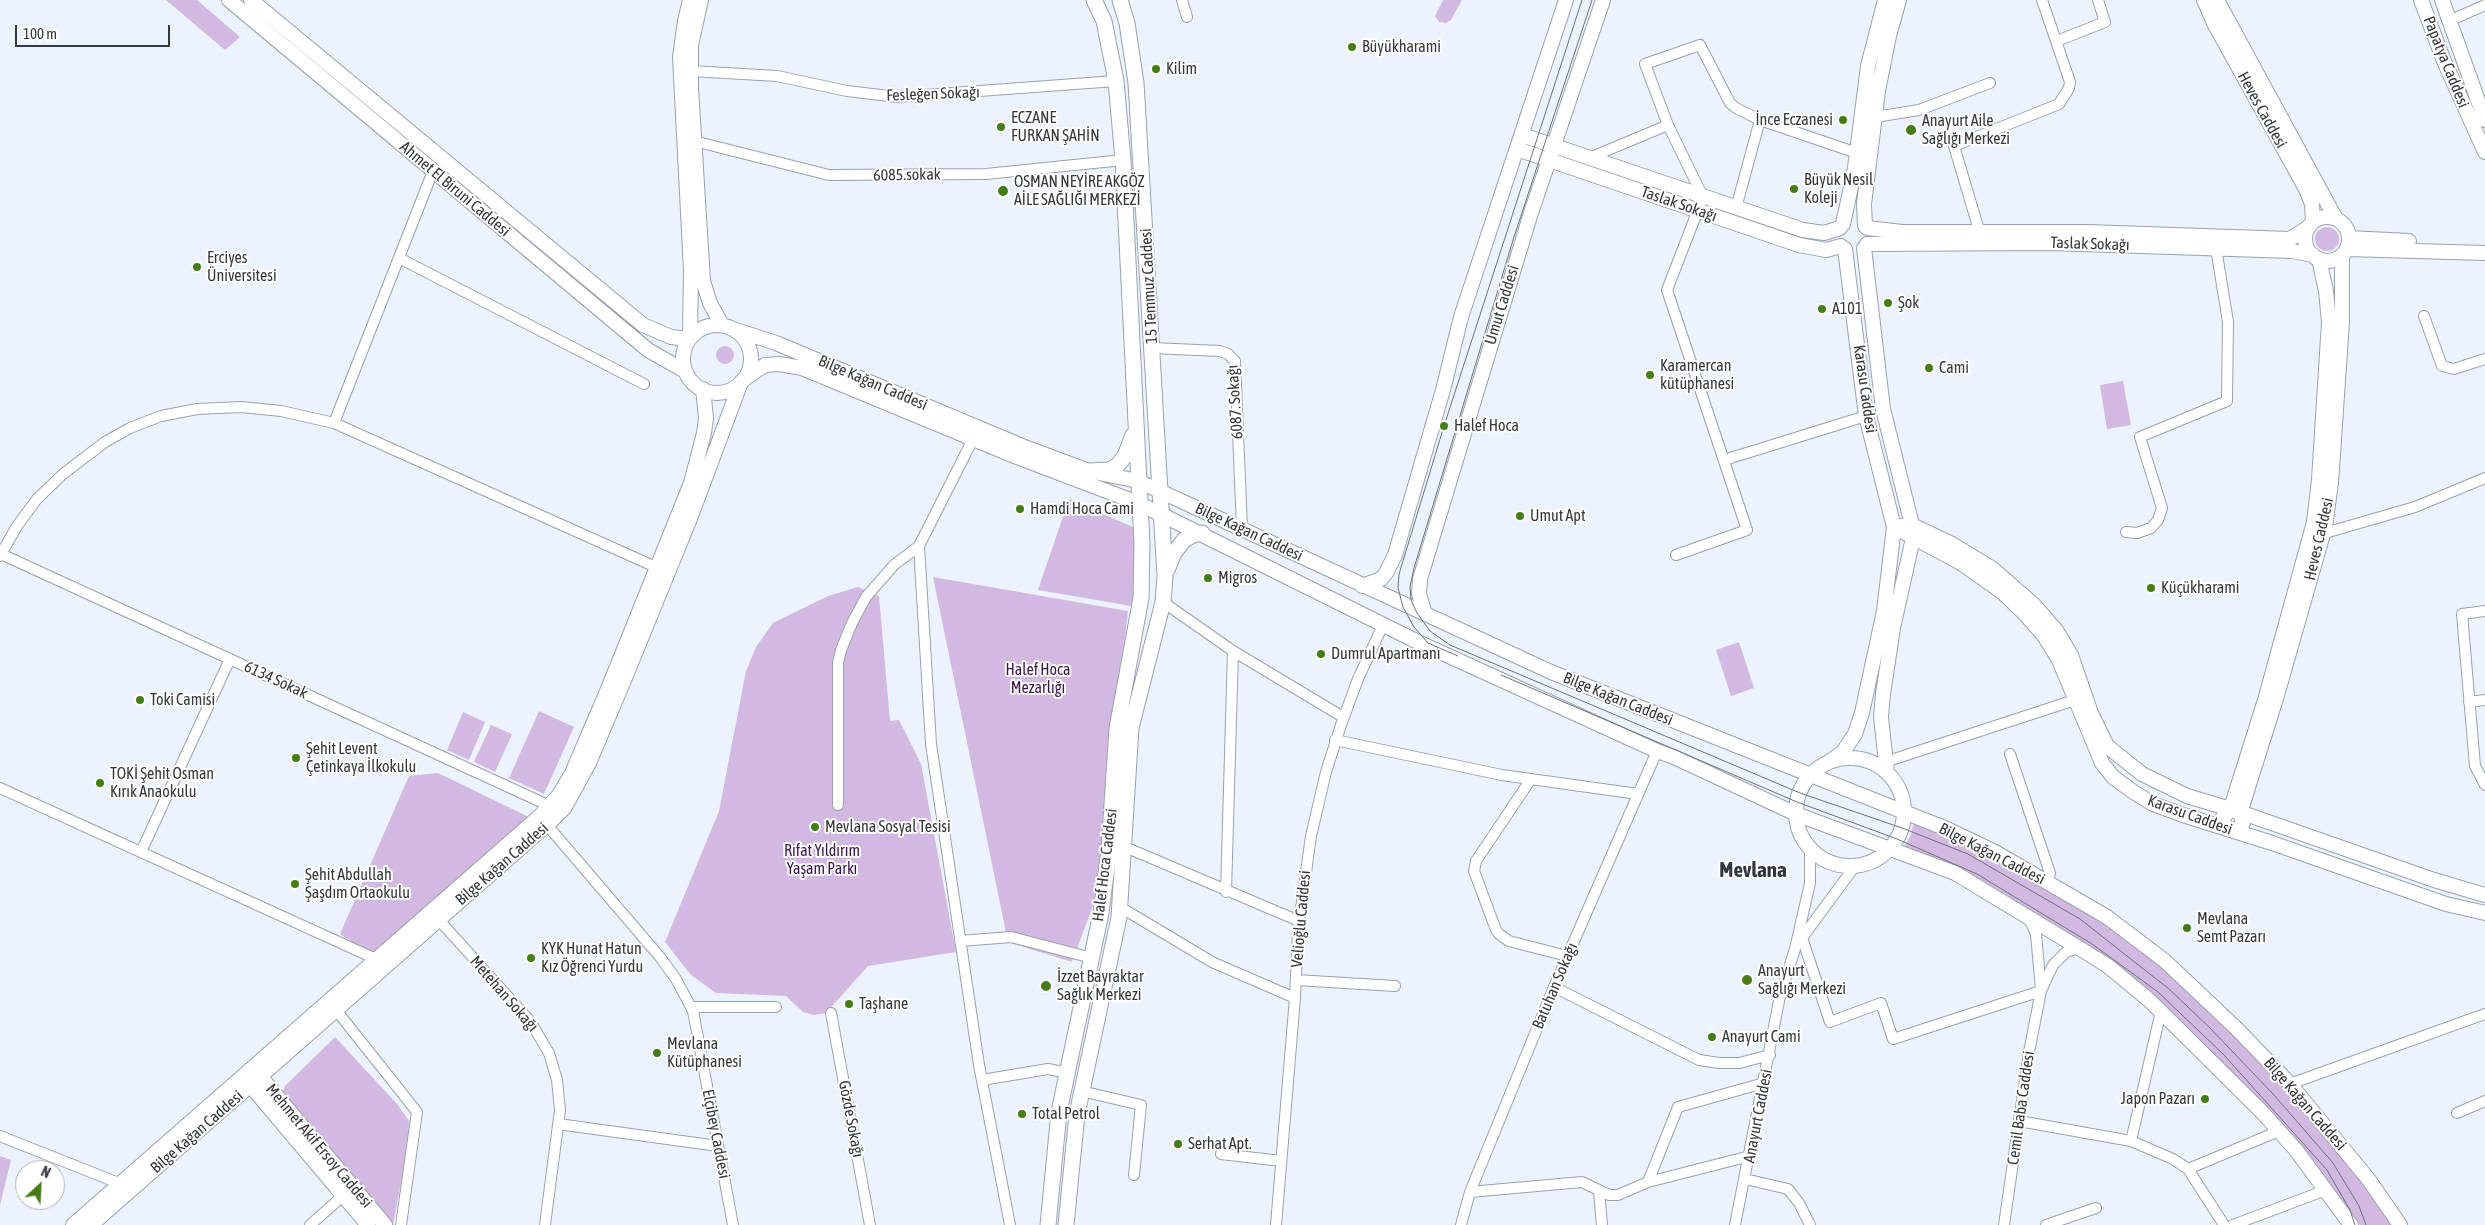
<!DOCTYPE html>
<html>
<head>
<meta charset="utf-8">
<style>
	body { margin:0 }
	#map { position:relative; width:2485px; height:1225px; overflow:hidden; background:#edf3fe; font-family:"Asap Condensed",sans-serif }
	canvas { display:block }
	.north { position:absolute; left:15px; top:1160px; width:50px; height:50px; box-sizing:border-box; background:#fff; border:1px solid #aeafb1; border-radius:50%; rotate:25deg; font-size:14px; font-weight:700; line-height:20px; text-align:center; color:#35383d }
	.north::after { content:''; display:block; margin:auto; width:18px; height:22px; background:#457d15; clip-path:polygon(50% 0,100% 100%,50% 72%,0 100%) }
	.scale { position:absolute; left:15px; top:25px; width:155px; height:22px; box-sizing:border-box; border:2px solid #35383d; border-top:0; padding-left:6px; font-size:15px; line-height:18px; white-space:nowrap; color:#35383d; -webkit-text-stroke:4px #fff; paint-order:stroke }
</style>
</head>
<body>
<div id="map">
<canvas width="2485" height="1225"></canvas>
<div class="north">N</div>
<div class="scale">100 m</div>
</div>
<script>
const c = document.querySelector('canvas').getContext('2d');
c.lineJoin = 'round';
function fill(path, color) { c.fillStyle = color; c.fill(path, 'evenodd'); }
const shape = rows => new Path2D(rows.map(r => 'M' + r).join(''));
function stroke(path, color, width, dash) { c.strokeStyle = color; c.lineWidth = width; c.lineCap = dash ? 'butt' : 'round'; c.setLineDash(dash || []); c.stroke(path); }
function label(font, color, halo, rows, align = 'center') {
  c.font = font + ' "Asap Condensed",sans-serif'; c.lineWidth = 4; c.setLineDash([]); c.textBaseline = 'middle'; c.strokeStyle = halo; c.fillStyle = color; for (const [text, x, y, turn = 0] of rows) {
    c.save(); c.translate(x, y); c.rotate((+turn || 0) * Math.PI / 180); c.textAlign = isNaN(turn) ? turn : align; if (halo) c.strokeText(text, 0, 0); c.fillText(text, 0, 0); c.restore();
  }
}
const green = shape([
	[166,0,197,0,240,37,225,50],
	[1443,0,1462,0,1451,20,1446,23,1439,22,1435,16],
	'2315 239a12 12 0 1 1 24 0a12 12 0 1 1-24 0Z',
	'716 355a9 9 0 1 1 18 0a9 9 0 1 1-18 0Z',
	[2123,381,2131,425,2107,429,2100,385],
	[1069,499,1135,528,1137,607,1038,590],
	[933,577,1128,611,1097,889,1091,911,1072,962,1008,942],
	[858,587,879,596,890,721,899,720,921,764,956,952,868,966,826,1013,814,1015,803,1012,786,996,716,993,691,975,665,942,719,811,746,671,756,647,773,623,828,596],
	[1739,642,1754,688,1731,696,1716,650],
	[539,711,574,727,544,794,509,778],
	[463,712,485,722,469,760,447,750],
	[491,725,512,734,495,772,474,762],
	[438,773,533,819,375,956,340,934,409,776],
	[1914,821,1965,844,2091,914,2151,956,2269,1067,2401,1225,2360,1225,2303,1147,2269,1109,2156,997,2096,950,2006,895,1962,870,1904,847,1911,835],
	[335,1037,398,1105,409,1121,408,1146,393,1225,390,1225,282,1099,285,1086],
	[0,1156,11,1160,0,1205]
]);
const minor = shape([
	[1182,0,1187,17],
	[2449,21,2485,5],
	[2057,41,2105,22,2098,0],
	[691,71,777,76,847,91,897,97,1116,81],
	[1875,117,1919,110,1990,83],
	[694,141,829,175,986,174,1123,160],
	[1589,158,1668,125],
	[1736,208,1760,120],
	[1979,230,1954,146,2059,104,2069,88,2070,82,2042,0],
	[399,258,644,384],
	[2424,316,2442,366,2454,369,2485,359],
	[1152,348,1220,351,1228,354,1235,361,1242,528],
	[334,423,433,171],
	[973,439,919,546,931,744,979,1065,1010,1225],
	[1724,460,1866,416],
	[2126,532,2137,533,2151,528,2158,520,2162,508,2140,437,2227,401,2228,322,2216,248],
	[2318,535,2415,507,2485,478],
	[1,554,550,806],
	[1676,555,1747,530,1667,290,1703,197,1668,125,1645,64,1700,45,1730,103,1736,108,1760,120,1857,153],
	[0,556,17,526,37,499,63,474,105,442,130,428,161,416,197,409,241,407,281,411,334,423,658,568],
	[1163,602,1233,651,1343,717],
	[2485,611,2462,614,2475,766,2485,785],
	[2469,702,2485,700],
	[1335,740,1502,775,1638,794],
	[2010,754,2050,873,2048,882],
	[1885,762,2081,698],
	[1531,779,1476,861,1474,871,1496,930,1499,934,1509,941,1567,956],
	[0,788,376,959],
	[838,805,838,663,841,650,852,623,866,597,894,565,919,546],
	[547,825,660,957,676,979,693,1011,733,1225],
	[1125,847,1299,921],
	[141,852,230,659],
	[1226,892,1233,651],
	[1120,907,1212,962,1295,998],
	[2029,918,2036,934,2041,990],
	[439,920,530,1021,549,1053,557,1080,560,1110,545,1225],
	[1802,938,1830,1022,1881,1003,1893,1039,2041,991],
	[960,941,1011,937,1092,958],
	[1799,942,1855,866],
	[1296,980,1395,986],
	[1554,987,1699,1060,1719,1063,1739,1063,1770,1055],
	[691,1007,776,1007],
	[336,1010,417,1112,401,1225],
	[831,1013,870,1225],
	[982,1080,1048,1069,1068,1073],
	[2290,1084,2485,1014],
	[1081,1091,1141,1105,1134,1175],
	[2457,1113,2485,1101],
	[2019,1121,2131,1141,2173,1159,2188,1169,2224,1225],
	[558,1124,718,1146],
	[0,1136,121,1184],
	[2131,1141,2161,1011],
	[1221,1154,1281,1161],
	[2188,1169,2279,1131],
	[1745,1179,1788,1189,1799,1203,1810,1225],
	[1648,1182,1678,1107,1764,1083],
	[1599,1191,1602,1225],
	[1470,1192,1582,1182,1609,1195,1618,1195,1648,1182,1750,1156],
	[310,1225,344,1195],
	[1276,1225,1295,998,1298,930,1311,836,1326,772,1341,725,1358,679,1383,625],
	[1461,1225,1470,1192,1554,987,1657,751],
	[1735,1225,1780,996,1795,949,1810,883,1810,848],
	[2004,1225,2029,1052,2041,991,2053,965,2066,952,2079,948],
	[2046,1225,2096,1208],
	[2233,1225,2326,1190]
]);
const tertiary = shape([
	[229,0,648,350,685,371],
	[251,0,643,325,671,337,689,339],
	[690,0,685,21,680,57,691,271,690,337],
	[701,0,691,45,691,88,703,281,710,303,722,325],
	[2204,0,2214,23,2306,189,2312,204,2313,222],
	[2217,0,2336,219],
	[2421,0,2444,61,2485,152],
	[2442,0,2485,120],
	[1522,135,1803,230,1824,233,1840,228],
	[1517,149,1799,245,1826,250,1841,246],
	'2305 239a22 22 0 1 1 44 0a22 22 0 1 1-44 0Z',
	[1843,224,1855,168,1868,66,1885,0],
	[1865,226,1864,204,1878,91,1889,36,1899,0],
	[1867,228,1902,232,2087,232,2290,239,2309,227],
	[2349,238,2409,241],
	[1867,244,2050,243,2292,251,2313,255],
	[1864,248,1883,409,1912,525,1913,538,1893,628,1883,694,1881,717,1887,772],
	[2347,249,2485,253],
	[2319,259,2326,291,2329,322,2319,480,2314,522,2265,700,2230,811,2223,817,2224,826,2230,830,2239,829,2243,823,2240,813,2275,702,2325,527,2331,483,2342,322,2342,255],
	'683 359a34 34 0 1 1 68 0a34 34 0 1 1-68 0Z',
	[730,328,776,343,1022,446,1089,471,1138,481,1551,672,1947,829,1995,852,2107,917,2165,961,2237,1029,2290,1084,2369,1180,2400,1225],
	[743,380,765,365,779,364,802,368,1017,457,1138,503,1418,642,1657,751,1674,757,1796,814,1955,873,2079,948,2108,966,2149,1000,2262,1112,2296,1150,2351,1225],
	[1894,527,1961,563,2002,592,2024,613,2045,637,2059,660,2102,763,2113,777,2135,793,2153,804,2183,815,2272,843,2446,904,2485,913],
	[1894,527,1912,525,1952,544,1993,569,2034,605,2056,630,2071,655,2091,713,2107,746,2142,774,2187,796,2237,811,2434,880,2485,895],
	[1362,586,1381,579,1386,573,1395,555,1443,390,1461,317,1566,0],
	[1425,614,1419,594,1420,579,1530,216,1603,0],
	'1796 812a54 54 0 1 1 108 0a54 54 0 1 1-108 0Z',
	[1830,761,1843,752,1855,734,1862,713,1884,611,1894,527,1866,416,1845,249],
	[255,1070,385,1225],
	[245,1079,368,1225],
	[73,1225,540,816,559,795,572,773,608,689,691,483,704,433,706,418,703,389],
	[91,1225,550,822,565,807,589,763,625,678,691,516,741,382]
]);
const secondary = shape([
	[1089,471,1109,470,1117,466,1125,456,1133,435],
	[1167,570,1174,553,1184,540,1193,535,1202,533],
	[1048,1225,1059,1112,1101,913,1109,850,1117,728,1141,598,1142,543,1123,160,1116,81,1104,21,1094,0],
	[1066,1225,1077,1114,1119,917,1131,728,1163,602,1165,576,1136,83,1127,23,1120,0]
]);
const tram = shape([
	[1592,0,1514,237,1414,568,1410,587,1411,600,1417,613,1430,631,1450,645,1800,793,1902,828,1968,854,2080,919,2169,989,2209,1027,2274,1095,2333,1163,2359,1206,2366,1225],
	[1458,656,1428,643,1414,627,1403,607,1398,588,1399,574,1444,426,1582,0],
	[1501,675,1797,802,1897,839,1977,874,2092,944,2158,992,2224,1055,2327,1170,2350,1210,2355,1225]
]);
const markers = [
	[1352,47,5,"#457d15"],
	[1156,69,5,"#457d15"],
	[1843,120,5,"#457d15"],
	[1001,127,5,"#457d15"],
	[1911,130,6,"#457d15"],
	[1794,189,5,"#457d15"],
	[1003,191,6,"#457d15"],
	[197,267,5,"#457d15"],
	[1888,303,5,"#457d15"],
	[1822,309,5,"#457d15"],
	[1929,368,5,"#457d15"],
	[1650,375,5,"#457d15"],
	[1444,426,5,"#457d15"],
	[1020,509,5,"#457d15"],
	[1520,516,5,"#457d15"],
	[1208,578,5,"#457d15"],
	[2151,588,5,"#457d15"],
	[1321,654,5,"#457d15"],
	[140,700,5,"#457d15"],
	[296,758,5,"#457d15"],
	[100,783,5,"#457d15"],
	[815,827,5,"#457d15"],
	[295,884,5,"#457d15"],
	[2187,928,5,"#457d15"],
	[531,958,5,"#457d15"],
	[1747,980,6,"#457d15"],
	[1046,986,6,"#457d15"],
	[849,1004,5,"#457d15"],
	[1712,1037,5,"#457d15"],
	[657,1053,5,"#457d15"],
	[2205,1099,5,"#457d15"],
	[1022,1114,5,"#457d15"],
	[1178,1144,5,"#457d15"]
];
const poiNames = [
	["Büyükharami",1362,47],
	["Kilim",1166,69],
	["ECZANE",1011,118],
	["FURKAN ŞAHİN",1011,136],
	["İnce Eczanesi",1833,120,"right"],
	["Anayurt Aile",1922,121],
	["Sağlığı Merkezi",1922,139],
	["Büyük Nesil",1804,180],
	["Koleji",1804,198],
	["OSMAN NEYİRE AKGÖZ",1014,182],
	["AİLE SAĞLIĞI MERKEZİ",1014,200],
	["Erciyes",207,258],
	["Üniversitesi",207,276],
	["Şok",1898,303],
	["A101",1832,309],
	["Karamercan",1660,366],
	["kütüphanesi",1660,384],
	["Cami",1939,368],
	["Halef Hoca",1454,426],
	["Hamdi Hoca Cami",1030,509],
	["Umut Apt",1530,516],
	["Migros",1218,578],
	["Küçükharami",2161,588],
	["Dumrul Apartmanı",1331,654],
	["Toki Camisi",150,700],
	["Şehit Levent",306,749],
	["Çetinkaya İlkokulu",306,767],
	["TOKİ Şehit Osman",110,774],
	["Kırık Anaokulu",110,792],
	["Mevlana Sosyal Tesisi",825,827],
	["Şehit Abdullah",305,875],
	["Şaşdım Ortaokulu",305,893],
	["Mevlana",2197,919],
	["Semt Pazarı",2197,937],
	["KYK Hunat Hatun",541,949],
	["Kız Öğrenci Yurdu",541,967],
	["Anayurt",1758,971],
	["Sağlığı Merkezi",1758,989],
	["İzzet Bayraktar",1057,977],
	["Sağlık Merkezi",1057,995],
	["Taşhane",859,1004],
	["Anayurt Cami",1722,1037],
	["Mevlana",667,1044],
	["Kütüphanesi",667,1062],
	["Japon Pazarı",2195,1099,"right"],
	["Total Petrol",1032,1114],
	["Serhat Apt.",1188,1144]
];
const streetNames = [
	["Papatya Caddesi",2446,62,68],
	["Fesleğen Sokağı",933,94,-2],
	["Heves Caddesi",2262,110,61],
	["6085.sokak",907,175,-1],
	["Ahmet El Biruni Caddesi",455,189,40],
	["Taslak Sokağı",1679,204,19],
	["Taslak Sokağı",2090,244,2],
	["15 Temmuz Caddesi",1149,286,-93],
	["Umut Caddesi",1502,305,-73],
	["Bilge Kağan Caddesi",873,383,23],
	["Karasu Caddesi",1865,389,82],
	["6087. Sokağı",1235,402,-94],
	["Bilge Kağan Caddesi",1249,532,25],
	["Heves Caddesi",2319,539,-77],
	["6134 Sokak",276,680,25],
	["Bilge Kağan Caddesi",1618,699,22],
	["Karasu Caddesi",2190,815,20],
	["Bilge Kağan Caddesi",1992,854,27],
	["Bilge Kağan Caddesi",502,864,-41],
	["Halef Hoca Caddesi",1105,865,-83],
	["Velioğlu Caddesi",1301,919,-85],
	["Batuhan Sokağı",1555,986,-67],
	["Metehan Sokağı",504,994,49],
	["Bilge Kağan Caddesi",2305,1104,49],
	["Cemil Baba Caddesi",2021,1108,-82],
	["Anayurt Caddesi",1758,1116,-79],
	["Gözde Sokağı",851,1119,79],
	["Bilge Kağan Caddesi",197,1132,-41],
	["Elçibey Caddesi",716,1134,79],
	["Mehmet Akif Ersoy Caddesi",319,1146,50]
];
const parkNames = [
	["Halef Hoca",1038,670],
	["Mezarlığı",1038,688],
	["Rıfat Yıldırım",822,851],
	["Yaşam Parkı",822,869]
];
const districtNames = [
	["Mevlana",1753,870]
];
fill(green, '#d2b9e2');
stroke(minor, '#9aa1ae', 12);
stroke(tertiary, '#9aa1ae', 16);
stroke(secondary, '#9aa1ae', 17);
stroke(minor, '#fff', 10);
stroke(tertiary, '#fff', 14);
stroke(secondary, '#fff', 15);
stroke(tram, '#6d7178', 1);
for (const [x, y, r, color] of markers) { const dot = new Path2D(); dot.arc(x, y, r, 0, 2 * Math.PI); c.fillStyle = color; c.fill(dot); stroke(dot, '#fff', 2); }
label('16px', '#35383d', '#fff', poiNames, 'left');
label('16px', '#35383d', '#fff', streetNames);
label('16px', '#3b134f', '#fff', parkNames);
label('bold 21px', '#313742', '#fff', districtNames);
</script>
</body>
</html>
